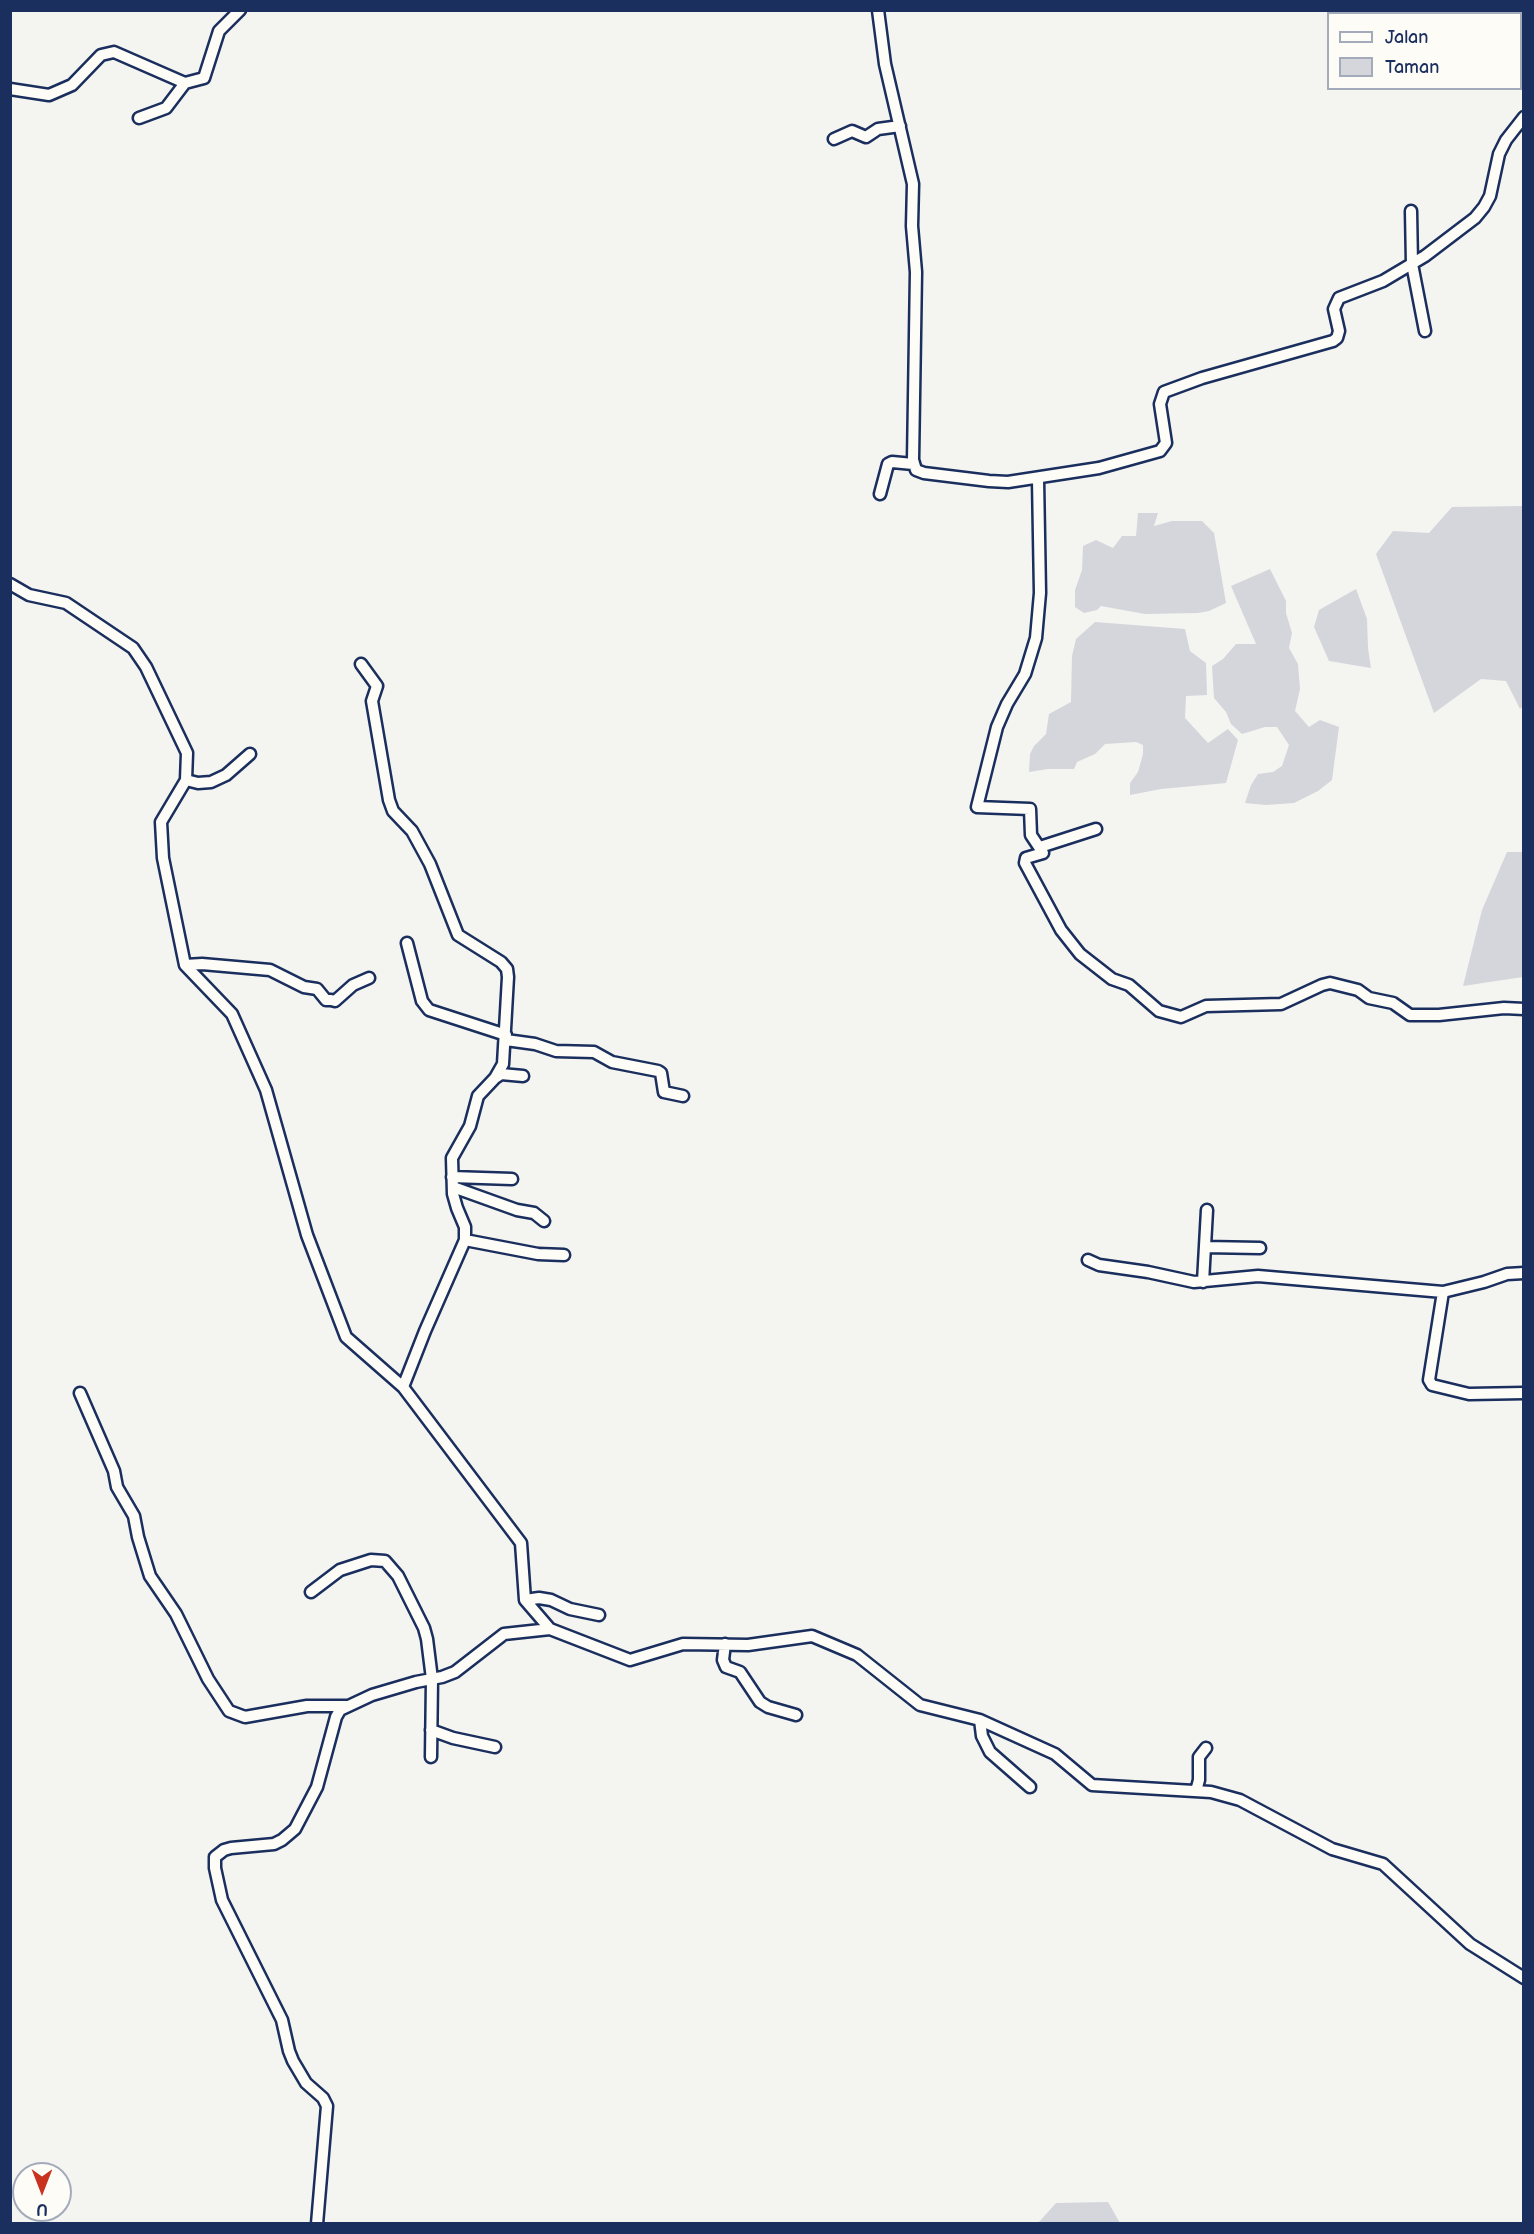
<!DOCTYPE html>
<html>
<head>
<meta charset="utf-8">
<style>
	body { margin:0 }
	#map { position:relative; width:1534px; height:2234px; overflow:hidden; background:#f4f4f1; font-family:"Balsamiq Sans",sans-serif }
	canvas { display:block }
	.frame { position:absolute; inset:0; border:12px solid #1b2f5e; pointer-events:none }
	.legend { position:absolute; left:1327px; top:12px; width:195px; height:78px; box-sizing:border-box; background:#fdfcf7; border:2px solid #a3aaba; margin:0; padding:8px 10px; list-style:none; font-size:18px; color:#1b2f5e }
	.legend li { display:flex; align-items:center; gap:12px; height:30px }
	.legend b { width:30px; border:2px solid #a3aaba }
	.north { position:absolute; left:12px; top:2162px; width:60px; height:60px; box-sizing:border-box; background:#fdfcf7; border:2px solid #a3aaba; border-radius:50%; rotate:180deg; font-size:16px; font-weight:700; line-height:24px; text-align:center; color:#1b2f5e }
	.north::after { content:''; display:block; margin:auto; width:21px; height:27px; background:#c8321e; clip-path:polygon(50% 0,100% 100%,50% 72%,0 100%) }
</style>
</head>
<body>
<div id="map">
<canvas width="1534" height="2234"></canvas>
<div class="frame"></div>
<ul class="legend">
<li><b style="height:8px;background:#fdfcf7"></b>Jalan</li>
<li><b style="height:16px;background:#d4d6db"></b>Taman</li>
</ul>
<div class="north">U</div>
</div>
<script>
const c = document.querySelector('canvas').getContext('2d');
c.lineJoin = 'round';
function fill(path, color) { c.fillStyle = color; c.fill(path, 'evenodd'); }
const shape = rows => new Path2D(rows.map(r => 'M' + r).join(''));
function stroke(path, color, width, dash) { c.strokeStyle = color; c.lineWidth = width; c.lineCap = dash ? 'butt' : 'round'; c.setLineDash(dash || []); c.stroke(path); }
const green = shape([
	[1523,506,1523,706,1520,709,1506,681,1481,679,1434,713,1376,554,1393,531,1429,533,1452,507],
	[1138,513,1158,513,1154,526,1172,521,1202,521,1214,533,1226,603,1209,611,1198,613,1145,614,1101,606,1097,610,1084,613,1075,607,1075,590,1082,570,1083,546,1096,540,1113,548,1122,536,1136,536],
	[1270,569,1286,601,1286,613,1292,633,1289,648,1298,664,1300,689,1295,711,1309,727,1320,720,1339,727,1332,780,1318,791,1294,803,1266,805,1245,803,1251,785,1258,774,1273,772,1282,766,1289,745,1277,727,1265,727,1242,734,1231,724,1226,712,1214,698,1212,666,1223,659,1236,644,1256,644,1231,586],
	[1356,589,1367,619,1368,648,1371,668,1329,661,1314,627,1319,610],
	[1095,622,1185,629,1190,651,1206,663,1207,695,1186,696,1185,718,1208,743,1228,729,1238,740,1226,783,1161,789,1130,795,1130,783,1138,772,1143,754,1143,745,1136,742,1105,744,1095,754,1077,762,1074,769,1048,769,1029,772,1030,754,1034,746,1046,734,1049,714,1071,702,1072,656,1076,639],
	[1507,852,1523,852,1523,977,1463,986,1482,910],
	[1108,2202,1120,2223,1038,2223,1056,2203]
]);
const minor = shape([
	[878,10,885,64,913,184,912,226,916,272,913,460,916,470,924,473,989,481,1008,482,1099,468,1160,451,1166,443,1160,404,1164,392,1202,378,1333,341,1337,338,1339,331,1334,309,1339,298,1383,281,1425,256,1475,218,1484,207,1490,196,1499,154,1506,140,1524,117],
	[10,89,49,95,72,85,101,55,114,52,185,83,204,78,219,31,240,10],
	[139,118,166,108,185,83],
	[834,139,852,131,866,137,878,129,900,126],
	[1411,211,1412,264,1425,331],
	[1038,479,1040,593,1036,638,1025,674,1007,704,997,727,977,807,1030,809,1031,835,1043,853,1026,858,1025,863,1061,930,1080,954,1112,979,1129,985,1159,1011,1181,1017,1206,1006,1281,1004,1322,985,1330,983,1358,990,1369,998,1393,1003,1410,1015,1439,1015,1504,1008,1524,1009],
	[880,494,888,464,892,462,913,464],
	[10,584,29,595,66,603,133,648,146,667,187,753,186,780,161,822,163,858,185,965,232,1014,266,1090,307,1235,346,1337,403,1387,521,1543,525,1600,550,1629,630,1660,683,1644,748,1645,812,1636,857,1655,920,1705,980,1720,1055,1754,1092,1785,1211,1792,1240,1800,1332,1849,1383,1864,1470,1944,1524,1978],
	[361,664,377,686,372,701,389,800,393,811,412,831,430,864,458,935,501,962,507,969,508,977,503,1064,495,1078,478,1096,470,1126,452,1158,453,1194,457,1208,465,1227,465,1240,425,1331,403,1387],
	[186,780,198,783,211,782,226,775,250,754],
	[1040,847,1096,829],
	[407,943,422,1001,429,1010,506,1035],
	[185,965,202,964,270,970,304,987,317,989,326,1000,331,1000,335,1001,353,985,369,978],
	[506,1040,535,1044,556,1051,594,1052,612,1062,658,1071,661,1073,664,1092,683,1096],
	[495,1078,501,1074,523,1076],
	[452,1177,512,1179],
	[453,1187,517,1210,534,1213,544,1221],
	[465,1240,538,1254,564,1255],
	[1205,1247,1260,1248],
	[1088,1260,1099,1265,1148,1272,1194,1282,1258,1276,1443,1292],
	[1524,1273,1507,1274,1484,1282,1443,1292,1429,1380,1432,1385,1469,1394,1524,1393],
	[1203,1282,1207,1210],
	[80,1393,114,1471,117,1487,134,1516,138,1537,150,1576,176,1614,208,1679,229,1711,245,1717,307,1706,346,1706],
	[311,1592,340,1570,371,1560,385,1561,398,1576,424,1628,427,1639,432,1679,431,1757],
	[525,1600,539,1598,551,1600,570,1609,599,1615],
	[725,1644,723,1660,726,1667,740,1672,760,1702,768,1707,796,1715],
	[980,1720,982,1736,990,1752,1030,1787],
	[431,1730,453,1738,495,1747],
	[1196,1791,1199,1780,1199,1757,1206,1748],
	[317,2224,327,2106,323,2098,306,2083,293,2061,289,2051,282,2020,222,1900,215,1868,215,1857,224,1850,231,1848,274,1844,282,1840,295,1829,317,1787,336,1717,340,1710,372,1695,416,1682,442,1677,455,1672,504,1634,550,1629]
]);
fill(green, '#d4d6db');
stroke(minor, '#1b2f5e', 15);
stroke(minor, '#fdfcf7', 10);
</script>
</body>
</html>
